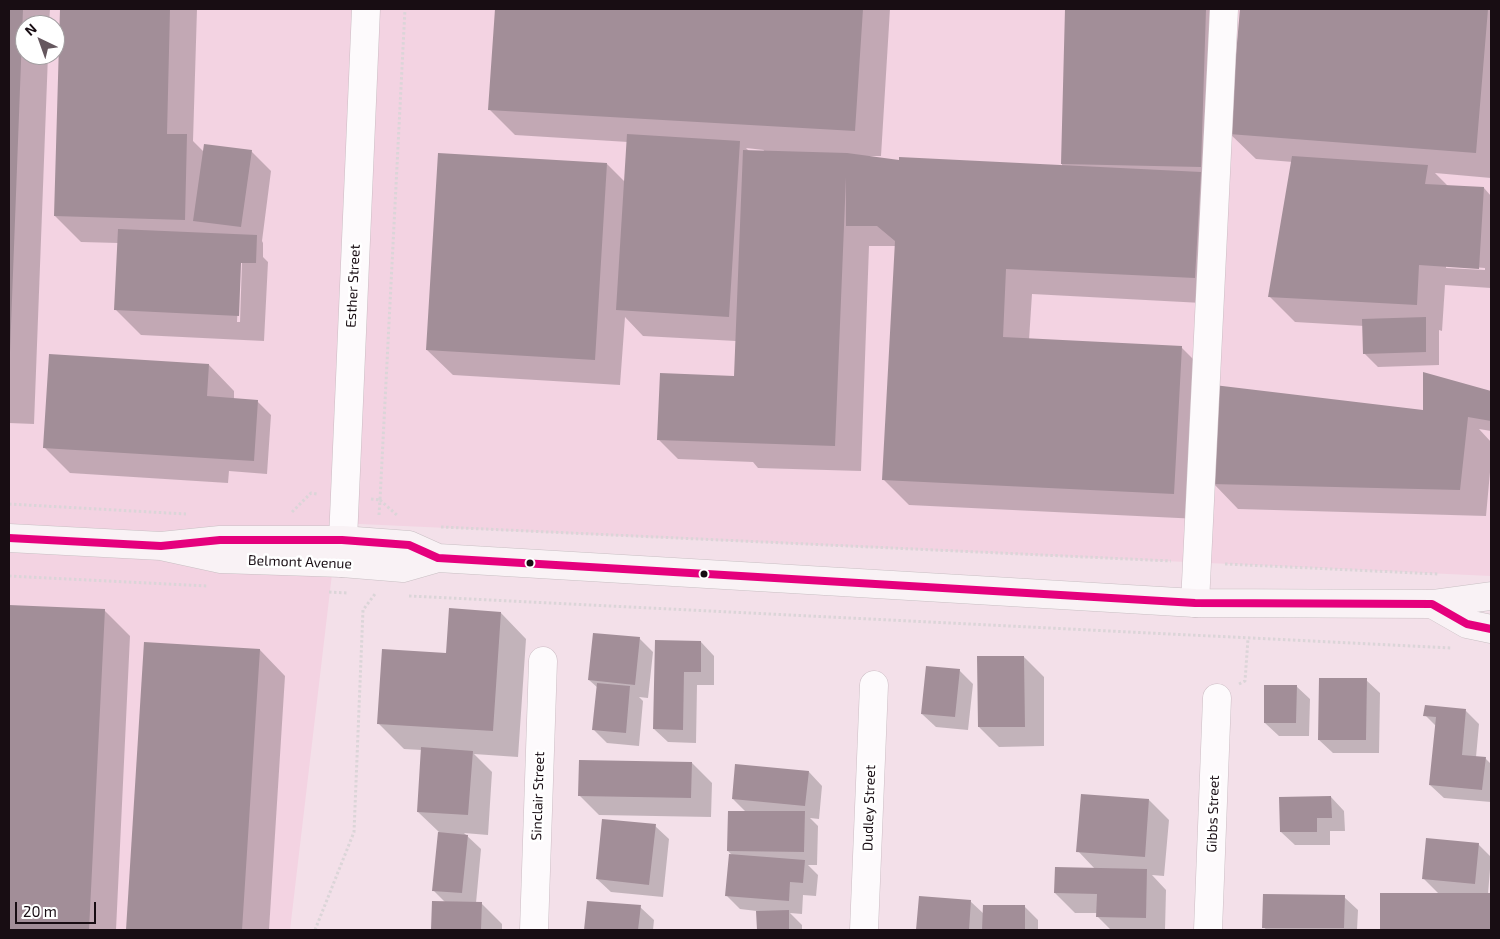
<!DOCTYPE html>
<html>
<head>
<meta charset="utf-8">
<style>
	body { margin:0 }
	#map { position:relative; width:1500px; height:939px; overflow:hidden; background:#f3e0e9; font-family:"Exo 2",sans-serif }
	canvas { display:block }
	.frame { position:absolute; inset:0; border:10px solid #180d13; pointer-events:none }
	.north { position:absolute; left:15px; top:15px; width:50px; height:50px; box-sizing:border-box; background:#fff; border:1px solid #a39ea1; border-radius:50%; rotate:318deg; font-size:14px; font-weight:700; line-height:20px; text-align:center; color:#180d13 }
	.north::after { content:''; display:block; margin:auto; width:18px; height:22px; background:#65575e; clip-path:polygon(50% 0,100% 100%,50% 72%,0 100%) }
	.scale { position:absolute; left:15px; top:902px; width:81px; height:22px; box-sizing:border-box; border:2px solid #180d13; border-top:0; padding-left:6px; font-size:15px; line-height:18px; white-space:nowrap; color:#180d13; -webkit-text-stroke:4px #fff; paint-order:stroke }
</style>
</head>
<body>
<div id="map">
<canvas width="1500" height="939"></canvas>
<div class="frame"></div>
<div class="north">N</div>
<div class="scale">20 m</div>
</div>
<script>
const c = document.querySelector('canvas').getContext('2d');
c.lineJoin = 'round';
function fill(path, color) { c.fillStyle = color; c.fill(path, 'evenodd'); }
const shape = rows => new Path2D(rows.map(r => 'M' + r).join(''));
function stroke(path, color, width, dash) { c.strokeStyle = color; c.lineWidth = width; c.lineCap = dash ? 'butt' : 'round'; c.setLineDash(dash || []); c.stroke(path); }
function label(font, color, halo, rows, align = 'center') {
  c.font = font + ' "Exo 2",sans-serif'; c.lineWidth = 5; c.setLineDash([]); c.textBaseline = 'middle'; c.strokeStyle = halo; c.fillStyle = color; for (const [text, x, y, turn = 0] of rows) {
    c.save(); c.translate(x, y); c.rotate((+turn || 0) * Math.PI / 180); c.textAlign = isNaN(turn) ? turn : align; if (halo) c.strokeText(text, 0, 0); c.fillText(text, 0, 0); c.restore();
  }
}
const built = shape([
	[9,9,1491,9,1491,576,338,523,290,930,9,930],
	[25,25,55,25,55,55,25,55]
]);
const shadow = shape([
	[9,9,50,9,49,25,25,25,25,55,48,55,34,424,9,423],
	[61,9,197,9,193,141,204,152,251,151,271,171,262,241,263,243,263,257,268,262,264,341,141,335,115,309,118,243,81,242,55,216],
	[240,260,242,262,240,322,237,322],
	[496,9,890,9,881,156,870,156,869,158,900,162,1062,166,1066,9,1232,9,1221,304,1032,294,1029,340,1181,347,1207,373,1199,519,909,505,883,479,896,246,869,246,861,471,758,468,753,462,678,459,658,439,735,379,736,341,643,336,625,317,620,385,453,375,427,350,607,164,625,182,628,142,515,135,489,109],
	[746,148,764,150,763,152,749,151],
	[1241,9,1491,9,1491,178,1435,173,1448,186,1484,188,1491,196,1491,288,1445,285,1442,331,1439,330,1439,365,1378,367,1364,353,1364,326,1295,322,1269,296,1293,162,1256,159,1228,132,1230,132],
	[1446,265,1485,268,1485,270,1446,268],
	[209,365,234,391,234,399,257,401,271,415,267,474,229,471,228,483,70,473,44,447],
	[1424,374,1491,393,1491,431,1479,429,1491,442,1491,461,1486,516,1238,509,1213,483,1424,412],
	[9,606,104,610,130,636,116,930,9,930],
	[501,613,526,639,518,757,474,754,492,772,488,835,464,833,481,849,476,903,482,904,502,924,502,930,432,930,433,902,446,903,433,890,439,832,418,812,422,750,404,749,378,723,447,654],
	[639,638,653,652,648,698,639,697,643,701,639,746,607,743,594,730,598,688,589,680],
	[656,642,701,642,714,656,714,685,697,685,696,743,668,742,654,729],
	[146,643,260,650,285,676,269,930,127,930],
	[1024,657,1044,677,1044,746,999,747,979,727],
	[959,670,973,684,968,730,936,727,922,714],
	[1366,680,1380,693,1379,753,1333,753,1319,740],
	[1296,686,1310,699,1309,736,1279,736,1265,723],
	[1466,711,1479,724,1476,757,1485,758,1491,764,1491,802,1444,798,1430,785,1437,727,1425,715],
	[692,763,712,783,711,817,599,815,579,795],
	[809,772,822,786,819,819,810,818,818,826,817,865,808,865,818,875,816,896,803,895,802,914,790,913,802,925,802,930,758,930,757,911,740,909,727,896,733,856,728,851,746,812,733,799],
	[1331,797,1344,811,1345,831,1330,831,1330,845,1295,845,1281,832],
	[1149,800,1169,820,1164,876,1152,875,1166,890,1165,930,1111,930,1097,916,1097,913,1075,913,1055,893,1095,869,1078,851],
	[655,826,669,839,663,897,611,892,597,879],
	[1478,844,1491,857,1488,894,1491,895,1491,930,1381,930,1381,894,1439,894,1423,878],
	[920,897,970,901,984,914,1025,907,1038,920,1038,930,917,930],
	[1344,897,1358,910,1357,930,1267,930,1263,927],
	[588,902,640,907,654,920,653,930,585,930]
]);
const building = shape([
	[9,9,23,9,10,352,9,352],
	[60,9,170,9,167,134,187,134,185,220,54,216],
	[495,9,863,9,855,131,488,110],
	[1065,9,1206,9,1201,167,1061,164],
	[1240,9,1488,9,1476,153,1229,134],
	[627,134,740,141,729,317,616,310],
	[204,144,252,150,241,227,193,221],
	[743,150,847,153,899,160,899,157,1201,172,1195,278,1006,269,1003,337,1182,346,1174,494,882,480,895,241,877,226,846,226,846,177,835,446,657,440,660,373,734,376],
	[438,153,607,163,595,360,426,350],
	[1292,156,1428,165,1425,184,1484,187,1479,269,1419,265,1417,305,1268,297],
	[118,229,257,235,256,263,241,263,239,316,114,310],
	[1426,317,1426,352,1363,354,1362,319],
	[49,354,209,364,207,396,258,400,254,461,43,448],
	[1423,372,1491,391,1491,421,1468,417,1460,490,1211,484,1214,385,1423,410],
	[9,605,105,609,89,930,9,930],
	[449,608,501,612,493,731,377,724,382,649,446,653],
	[593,633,640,637,635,685,588,680],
	[655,640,701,641,701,672,684,672,683,730,653,729],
	[144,642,260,649,242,930,126,930],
	[977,656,1024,656,1025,727,978,727],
	[926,666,960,669,955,717,921,714],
	[1319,678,1367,678,1366,740,1318,740],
	[597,683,630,686,626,733,592,730],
	[1264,685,1297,685,1296,723,1264,723],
	[1425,705,1466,709,1462,755,1486,757,1482,790,1429,785,1436,717,1423,716],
	[421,747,473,751,468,815,417,812],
	[579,760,692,762,691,798,578,796],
	[735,764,809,771,805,806,732,799],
	[1081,794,1149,799,1145,857,1076,852],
	[1331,796,1332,818,1317,818,1317,832,1280,832,1279,797],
	[728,811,805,811,804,852,727,851],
	[602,819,656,824,649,885,596,879],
	[438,832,468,835,462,893,432,891],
	[1426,838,1479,843,1475,884,1422,879],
	[729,854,805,860,803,883,790,882,789,901,725,896],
	[1055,867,1147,869,1146,918,1096,917,1097,894,1054,893],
	[1380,893,1491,893,1491,930,1380,930],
	[1263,894,1345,895,1344,928,1262,928],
	[919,896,971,900,969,930,916,930],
	[432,901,482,902,481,930,431,930],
	[587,901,641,905,638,930,584,930],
	[983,905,1025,905,1025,930,982,930],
	[789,910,789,930,757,930,756,911]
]);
const path = shape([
	[371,499,380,500,405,9],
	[9,504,186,514],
	[292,512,311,493,317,494],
	[379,515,380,500,398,516],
	[441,527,1171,561],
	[1225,564,1438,574],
	[9,576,208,586],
	[329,592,348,593],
	[409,596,1451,648],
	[1239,684,1245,681,1248,639],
	[315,930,354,832,363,610,375,594]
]);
const minor = shape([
	[342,563,366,9],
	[1195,603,1224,9],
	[534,930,543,661],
	[864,930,874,685],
	[1208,930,1217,698]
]);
const major = shape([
	[9,538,161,546,220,540,342,540,409,545,438,558],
	[161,546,221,559,342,563,403,568,438,558,1195,603,1432,604,1491,596],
	[1432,604,1467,624,1491,629]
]);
const bus1 = shape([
	[9,538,161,546,220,540,342,540,409,545,438,558,1195,603,1432,604,1467,624,1491,629]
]);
const markers = [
	[530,563,4.5,"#180d13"],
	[704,574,4.5,"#180d13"]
];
const streetNames = [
	["Esther Street",353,286,-87],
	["Belmont Avenue",300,562,2],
	["Sinclair Street",538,796,-88],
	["Dudley Street",869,808,-88],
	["Gibbs Street",1213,814,-88]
];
fill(built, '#f3d3e2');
fill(shadow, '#0003');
fill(building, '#a28e98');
stroke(minor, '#ccbdc4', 29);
stroke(major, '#c8bfc3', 29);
stroke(path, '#dbd5d8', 3, [2.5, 2.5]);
stroke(minor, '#fdfafc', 28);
stroke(major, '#f9f2f5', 28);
stroke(bus1, '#e5007d', 8);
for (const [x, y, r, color] of markers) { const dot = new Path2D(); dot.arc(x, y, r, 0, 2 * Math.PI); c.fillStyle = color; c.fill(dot); stroke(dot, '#fff', 2); }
label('14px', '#180d13', '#fff', streetNames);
</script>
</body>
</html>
